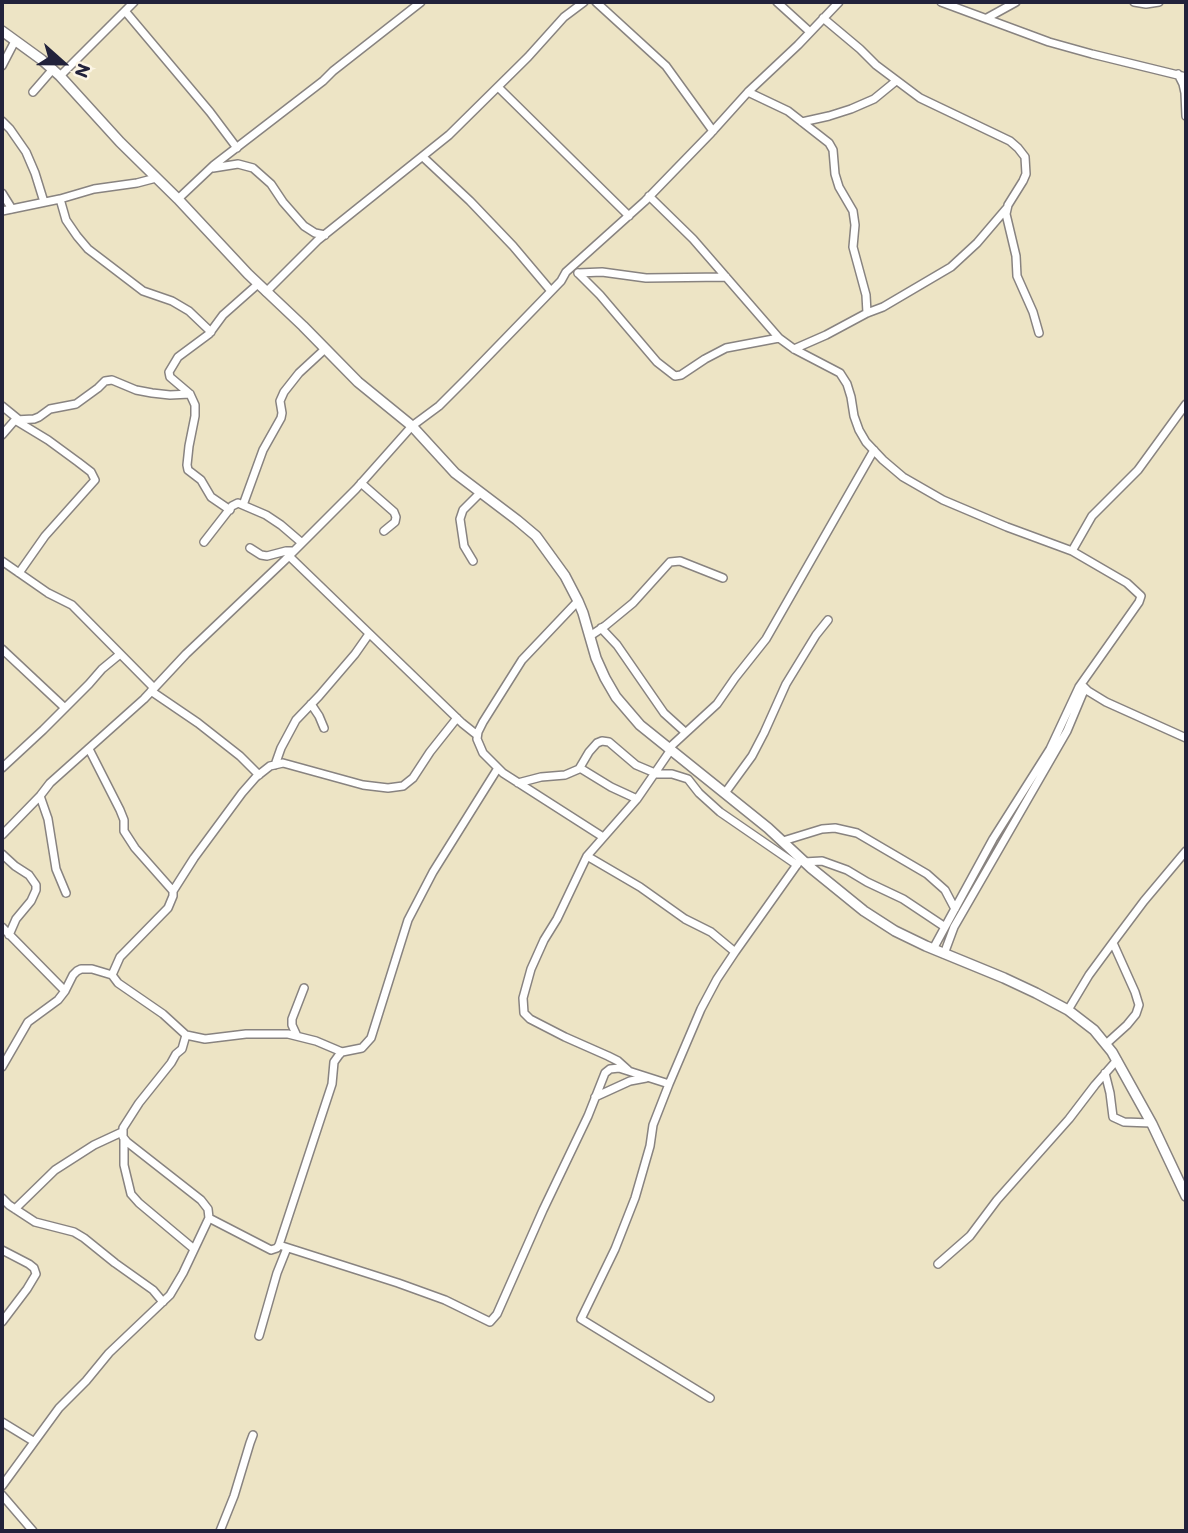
<!DOCTYPE html>
<html>
<head>
<meta charset="utf-8">
<style>
	body { margin:0 }
	#map { position:relative; width:1188px; height:1533px; overflow:hidden; background:#ede4c5; font-family:Itim,sans-serif }
	canvas { display:block }
	.frame { position:absolute; inset:0; border:4px solid #22223b; pointer-events:none }
	.north { position:absolute; left:28px; top:28px; width:70px; height:70px; -webkit-text-stroke:5px #fcf5e5; paint-order:stroke; rotate:111deg; font-size:19px; font-weight:700; line-height:28px; text-align:center; color:#22223b }
	.north::after { content:''; display:block; margin:auto; width:24px; height:32px; background:#22223b; clip-path:polygon(50% 0,100% 100%,50% 72%,0 100%) }
</style>
</head>
<body>
<div id="map">
<canvas width="1188" height="1533"></canvas>
<div class="frame"></div>
<div class="north">N</div>
</div>
<script>
const c = document.querySelector('canvas').getContext('2d');
c.lineJoin = 'round';
const shape = rows => new Path2D(rows.map(r => 'M' + r).join(''));
function stroke(path, color, width, dash) { c.strokeStyle = color; c.lineWidth = width; c.lineCap = dash ? 'butt' : 'round'; c.setLineDash(dash || []); c.stroke(path); }
const minor = shape([
	[596,2,666,66,713,131],
	[777,2,810,32],
	[941,2,1049,42,1092,54,1186,77],
	[1134,2,1146,4,1159,2],
	[125,11,210,112,237,148],
	[823,18,860,49,876,65,920,98,1010,141,1018,148,1025,157,1026,174,1023,181,1008,205,1006,214,1016,256,1017,276,1033,312,1039,333],
	[987,18,1016,2],
	[2,66,15,41],
	[1178,74,1183,84,1185,93,1186,116],
	[60,76,134,2],
	[498,87,629,216],
	[33,92,53,69],
	[748,92,788,111,829,143,833,150,835,174,839,187,853,211,855,225,853,247,866,295,867,313],
	[2,121,10,129,26,152,35,173,44,202],
	[802,122,829,116,851,109,874,99,896,81],
	[423,157,470,201,513,246,551,291],
	[213,168,238,164,253,168,271,184,283,202,304,226,315,233,325,235],
	[2,193,12,209],
	[649,196,693,239,779,338,794,349,840,373,847,384,851,397,854,416,859,430,866,442,883,460,903,477,943,500,1007,527,1072,551,1127,583,1141,596,1139,602,1079,687,1050,749,993,839,933,949],
	[60,199,66,220,77,236,88,249,143,291,172,301,189,311,211,332],
	[178,199,214,165,323,81,333,71,421,2],
	[2,211,60,199,94,189,137,183,156,178],
	[578,273,600,295,657,362,675,376,681,375,705,359,726,348,779,338],
	[578,273,602,272,646,278,726,277],
	[266,292,318,240,449,135,528,57,564,17,584,2],
	[794,349,826,335,867,313,883,307,951,267,977,243,1006,209],
	[2,406,18,419],
	[15,420,48,440,78,462,91,472,95,480,45,536,19,573],
	[2,435,15,420,34,419,39,417,50,409,76,404,98,388,105,381,112,380,136,390,152,393,170,395,190,394],
	[361,483,394,512,396,517,395,522,384,531],
	[243,505,263,450,281,418,282,413,280,401,284,392,299,373,325,349],
	[230,510,211,497,201,480,188,470,187,465,189,446,195,416,195,405,190,394,170,377,169,372,178,357,209,334,223,315,258,284],
	[204,542,232,506,238,503,266,515,281,525,302,543],
	[250,548,261,555,267,556,286,551,293,551],
	[1072,551,1092,516,1138,470,1186,404],
	[289,556,462,723,477,735],
	[2,561,48,593,72,605,154,688],
	[473,561,464,546,460,519,463,510,480,493],
	[578,601,522,660,483,722,478,732,477,739,483,753,503,773,603,837],
	[601,628,617,645,664,713,685,732],
	[590,636,605,626,633,603,670,562,680,561,723,578],
	[2,649,65,708],
	[1084,687,1088,691,1106,702,1186,738],
	[151,691,198,723,240,756,259,775],
	[311,704,319,716,324,728],
	[668,749,717,704,735,678,766,639,874,450],
	[275,765,281,748,296,720,319,696,355,654,369,634],
	[2,768,43,730,89,684,102,669,119,655],
	[580,768,611,787,637,799],
	[654,774,672,774,688,779,699,793,720,812,797,865],
	[518,783,541,777,565,775,579,769,589,752,597,743,602,741,609,742,636,765,655,773],
	[725,793,752,756,764,733,786,684,816,635,828,620],
	[40,796,48,819,56,869,66,893],
	[2,835,40,796,50,783,144,699,186,654,285,560,356,489,412,426,439,406,466,379,561,281,566,272,645,201,711,133,748,92,798,45,839,2],
	[783,841,822,829,835,828,857,833,927,874,945,890,955,909],
	[2,854,15,866,29,875,36,885,36,890,31,901,16,919,9,935],
	[587,856,640,887,685,919,711,932,735,952],
	[804,862,822,861,847,870,867,882,903,899,945,927],
	[173,891,194,858,242,793,256,777,270,766,283,763,363,785,388,788,403,786,413,778,430,752,457,718],
	[2,927,65,991],
	[944,954,954,927,1067,731,1085,688],
	[1068,1010,1089,975,1117,937,1144,901,1186,851],
	[186,1035,205,1039,246,1034,288,1034,316,1041,342,1052],
	[297,1036,292,1025,292,1019,304,988],
	[1106,1044,1127,1025,1136,1014,1139,1005,1135,992,1113,943],
	[2,1067,28,1022,58,1000,65,991,73,975,77,971,81,969,92,969,112,975],
	[628,1070,618,1061,608,1056,565,1037,530,1019,524,1013,523,998,531,969,544,940,557,919,587,856,637,799,670,751],
	[1105,1073,1110,1093,1113,1117,1124,1122,1151,1123],
	[595,1097,630,1081,646,1078],
	[124,1139,124,1165,131,1194,139,1203,194,1249],
	[2,1198,9,1205,35,1222,74,1232,84,1238,115,1263,153,1290,163,1302],
	[15,1209,55,1170,94,1145,122,1132],
	[209,1218,271,1250,277,1248,279,1245,332,1084,334,1062,339,1055,342,1052,362,1048,371,1038,408,920,433,872,498,768],
	[279,1245,398,1283,445,1300,490,1322,497,1314,543,1210,588,1116,605,1073,610,1069,619,1068,669,1084],
	[2,1250,29,1264,34,1268,36,1274,27,1289,2,1322],
	[938,1264,970,1236,997,1200,1069,1119,1095,1085,1117,1060],
	[259,1336,277,1273,287,1248],
	[710,1398,581,1319,615,1249,635,1198,650,1146,653,1125,669,1084,701,1009,717,979,735,952,801,859],
	[2,1422,33,1441],
	[2,1486,59,1408,86,1381,109,1353,170,1295,183,1273,209,1218,208,1209,201,1200,127,1142,123,1137,123,1128,139,1103,171,1063,176,1054,182,1049,186,1035,163,1014,118,983,112,975,120,957,168,908,173,896,173,891,135,848,124,831,124,820,120,810,89,749],
	[2,1495,33,1531],
	[220,1531,234,1496,250,1443,253,1435]
]);
const tertiary = shape([
	[2,31,42,60,60,76,120,142,178,199,248,274,303,326,358,382,412,426,455,473,517,520,536,536,565,576,578,601,583,613,596,658,605,678,616,697,640,725,768,828,811,868,864,911,895,931,926,946,1004,978,1036,993,1068,1010,1094,1030,1112,1052,1152,1124,1186,1196]
]);
stroke(minor, '#888380', 10);
stroke(tertiary, '#888380', 12);
stroke(minor, '#fff', 7);
stroke(tertiary, '#fff', 9);
</script>
</body>
</html>
